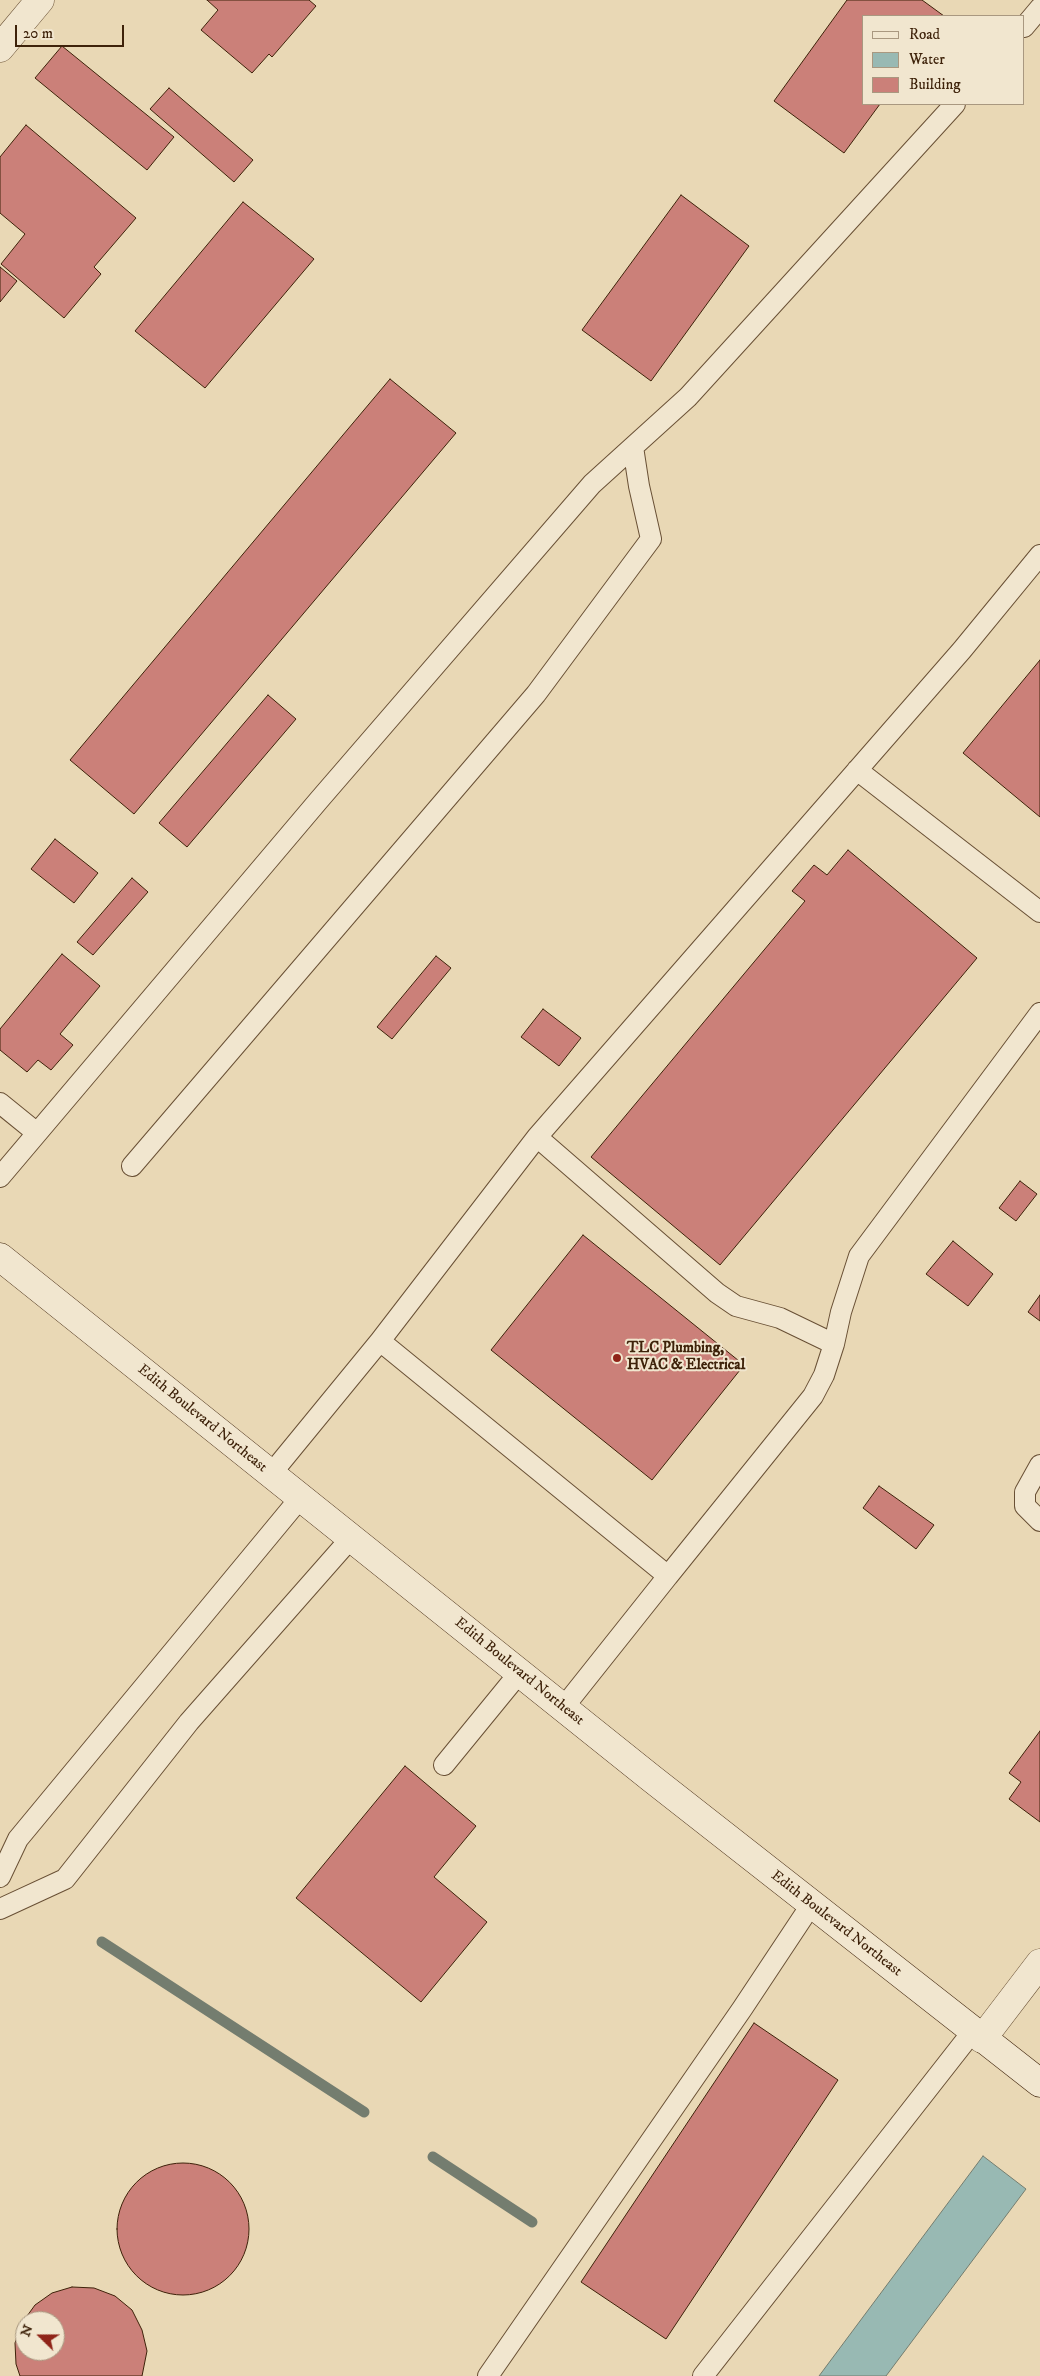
<!DOCTYPE html>
<html>
<head>
<meta charset="utf-8">
<style>
	body { margin:0 }
	#map { position:relative; width:1040px; height:2376px; overflow:hidden; background:#e9d8b5; font-family:"IM FELL DW Pica",serif }
	canvas { display:block }
	.legend { position:absolute; left:862px; top:15px; width:162px; height:90px; box-sizing:border-box; background:#f1e6cf; border:1px solid #a99880; margin:0; padding:6px 9px; list-style:none; font-size:15px; color:#3e220a }
	.legend li { display:flex; align-items:center; gap:10px; height:25px }
	.legend b { width:25px; border:1px solid #a99880 }
	.north { position:absolute; left:15px; top:2311px; width:50px; height:50px; box-sizing:border-box; background:#f1e6cf; border:1px solid #a99880; border-radius:50%; rotate:292deg; font-size:14px; font-weight:700; line-height:20px; text-align:center; color:#3e220a }
	.north::after { content:''; display:block; margin:auto; width:18px; height:22px; background:#8f2418; clip-path:polygon(50% 0,100% 100%,50% 72%,0 100%) }
	.scale { position:absolute; left:15px; top:25px; width:109px; height:22px; box-sizing:border-box; border:2px solid #3e220a; border-top:0; padding-left:6px; font-size:15px; line-height:18px; white-space:nowrap; color:#3e220a; -webkit-text-stroke:4px #f1e6cf; paint-order:stroke }
</style>
</head>
<body>
<div id="map">
<canvas width="1040" height="2376"></canvas>
<ul class="legend">
<li><b style="height:6px;background:#f1e6cf"></b>Road</li>
<li><b style="height:14px;background:#98b9b3"></b>Water</li>
<li><b style="height:14px;background:#cb8079"></b>Building</li>
</ul>
<div class="north">N</div>
<div class="scale">20 m</div>
</div>
<script>
const c = document.querySelector('canvas').getContext('2d');
c.lineJoin = 'round';
function fill(path, color) { c.fillStyle = color; c.fill(path, 'evenodd'); }
const shape = rows => new Path2D(rows.map(r => 'M' + r).join(''));
function stroke(path, color, width, dash) { c.strokeStyle = color; c.lineWidth = width; c.lineCap = dash ? 'butt' : 'round'; c.setLineDash(dash || []); c.stroke(path); }
function label(font, color, halo, rows, align = 'center') {
  c.font = font + ' "IM FELL DW Pica",serif'; c.lineWidth = 4; c.setLineDash([]); c.textBaseline = 'middle'; c.strokeStyle = halo; c.fillStyle = color; for (const [text, x, y, turn = 0] of rows) {
    c.save(); c.translate(x, y); c.rotate((+turn || 0) * Math.PI / 180); c.textAlign = isNaN(turn) ? turn : align; if (halo) c.strokeText(text, 0, 0); c.fillText(text, 0, 0); c.restore();
  }
}
const water = shape([
	[983,2156,1026,2189,886,2376,819,2376,983,2156]
]);
const stream = shape([
	[102,1942,364,2112],
	[433,2157,532,2222]
]);
const building = shape([
	[207,0,309,0,316,6,272,57,269,54,252,73,201,30,218,10,207,0],
	[847,0,922,0,944,16,864,16,864,104,880,104,844,153,774,101,847,0],
	[62,46,174,137,147,170,35,78,62,46],
	[169,88,253,160,234,182,150,109,169,88],
	[26,125,136,218,94,267,101,274,64,318,1,264,25,234,0,213,0,157,26,125],
	[681,195,749,246,651,381,582,330,681,195],
	[243,202,314,259,205,388,135,331,243,202],
	[0,267,17,281,0,302,0,267],
	[390,379,456,433,134,814,70,760,390,379],
	[1040,660,1040,817,963,753,1040,660],
	[268,695,296,719,187,847,159,823,268,695],
	[55,839,98,873,74,903,31,869,55,839],
	[848,850,977,958,720,1265,591,1157,805,901,792,891,814,865,827,875,848,850],
	[132,878,148,892,93,955,77,942,132,878],
	[62,954,100,986,60,1034,73,1045,51,1070,38,1060,27,1072,0,1050,0,1029,62,954],
	[436,956,451,968,392,1039,377,1027,436,956],
	[543,1009,581,1038,559,1066,521,1037,543,1009],
	[1020,1181,1037,1194,1016,1221,999,1208,1020,1181],
	[583,1235,744,1365,652,1480,491,1350,583,1235],
	[953,1241,993,1274,968,1306,926,1274,953,1241],
	[1040,1295,1040,1321,1028,1312,1040,1295],
	[879,1486,934,1525,916,1549,863,1508,879,1486],
	[1040,1731,1040,1822,1009,1799,1021,1782,1009,1773,1040,1731],
	[405,1766,476,1826,434,1877,487,1922,421,2002,296,1898,405,1766],
	[754,2023,838,2080,666,2339,581,2282,754,2023],
	'117 2229a66 66 0 1 1 132 0a66 66 0 1 1-132 0Z',
	[72,2287,94,2288,115,2296,132,2310,142,2330,147,2351,142,2376,20,2376,16,2364,15,2343,22,2323,35,2305,52,2293,72,2287],
	[25,2321,55,2321,55,2351,25,2351,25,2321]
]);
const lane = shape([
	[1024,27,1040,8],
	[857,770,1040,912],
	[0,1103,37,1133],
	[537,1137,717,1293,736,1306,780,1318,834,1344],
	[132,1166,536,694,651,539,639,486,633,447],
	[0,1177,319,800,592,484,688,397,955,104],
	[380,1341,537,1137,962,650,1040,555],
	[1040,1465,1025,1492,1025,1506,1040,1521],
	[271,1474,380,1341,668,1576,563,1708],
	[668,1576,813,1396,824,1375,834,1344,841,1312,859,1256,1040,1013],
	[444,1765,520,1672],
	[0,1877,18,1839,301,1497],
	[0,1909,65,1879,189,1722,351,1538],
	[488,2376,742,2009,811,1905],
	[703,2376,973,2031]
]);
const street = shape([
	[0,48,40,0],
	[982,2039,1040,1963]
]);
const secondary = shape([
	[0,1257,651,1778,1040,2083]
]);
const markers = [
	[617,1358,5,"#8f2418"]
];
const poiNames = [
	["TLC Plumbing,",627,1349],
	["HVAC & Electrical",627,1366]
];
const streetNames = [
	["Edith Boulevard Northeast",202,1419,39],
	["Edith Boulevard Northeast",519,1672,39],
	["Edith Boulevard Northeast",836,1924,38]
];
fill(water, '#98b9b3');
stroke(water, '#747d6f', 1);
stroke(stream, '#747d6f', 11);
fill(building, '#cb8079');
stroke(building, '#3e220a', 1);
stroke(lane, '#695035', 22);
stroke(street, '#695035', 29);
stroke(secondary, '#3e220a', 29);
stroke(lane, '#f1e6cf', 20);
stroke(street, '#f1e6cf', 28);
stroke(secondary, '#f1e6cf', 28);
for (const [x, y, r, color] of markers) { const dot = new Path2D(); dot.arc(x, y, r, 0, 2 * Math.PI); c.fillStyle = color; c.fill(dot); stroke(dot, '#f1e6cf', 2); }
label('bold 15px', '#3e220a', '#f1e6cf', poiNames, 'left');
label('15px', '#3e220a', '#f1e6cf', streetNames);
</script>
</body>
</html>
